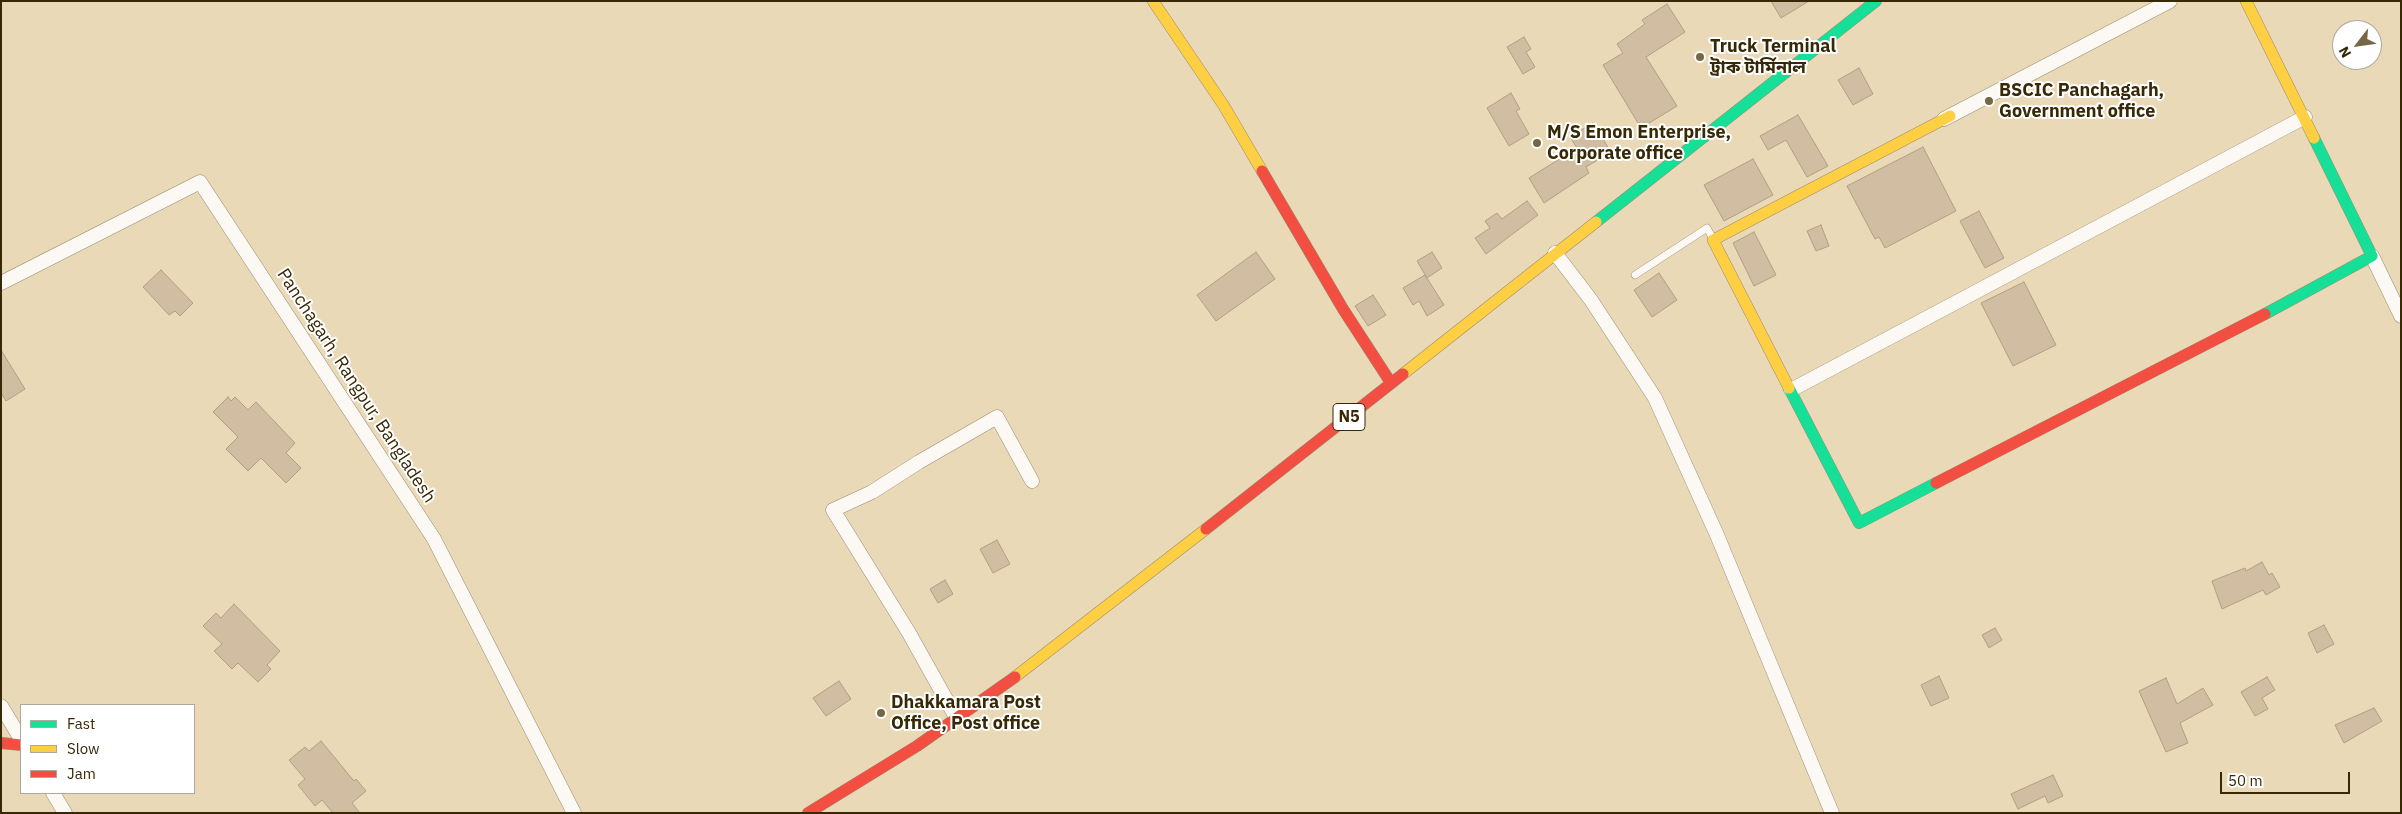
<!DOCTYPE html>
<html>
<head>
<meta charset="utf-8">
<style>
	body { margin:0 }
	#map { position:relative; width:2402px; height:814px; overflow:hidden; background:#e9d9b7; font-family:"IBM Plex Sans",sans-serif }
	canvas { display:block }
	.frame { position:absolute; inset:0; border:2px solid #372806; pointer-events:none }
	.legend { position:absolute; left:20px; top:704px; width:175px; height:90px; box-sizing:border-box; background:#fff; border:1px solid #afa99b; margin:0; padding:6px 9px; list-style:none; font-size:15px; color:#372806 }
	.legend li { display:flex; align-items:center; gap:10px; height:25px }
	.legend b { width:25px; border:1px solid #afa99b }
	.north { position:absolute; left:2332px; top:20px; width:50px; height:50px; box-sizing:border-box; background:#fff; border:1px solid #afa99b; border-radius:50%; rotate:240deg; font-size:14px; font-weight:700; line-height:20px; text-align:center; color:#372806 }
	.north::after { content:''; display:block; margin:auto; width:18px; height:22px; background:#756644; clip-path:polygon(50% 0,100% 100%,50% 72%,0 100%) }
	.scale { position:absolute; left:2220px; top:772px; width:130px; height:22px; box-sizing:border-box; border:2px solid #372806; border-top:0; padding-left:6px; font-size:15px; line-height:18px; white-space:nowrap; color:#372806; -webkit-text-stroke:4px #fff; paint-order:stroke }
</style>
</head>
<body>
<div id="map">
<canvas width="2402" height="814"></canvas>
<div class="frame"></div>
<ul class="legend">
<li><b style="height:6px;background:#16e098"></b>Fast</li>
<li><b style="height:6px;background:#ffcf43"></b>Slow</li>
<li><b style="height:6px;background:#f24e42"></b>Jam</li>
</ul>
<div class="north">N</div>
<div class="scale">50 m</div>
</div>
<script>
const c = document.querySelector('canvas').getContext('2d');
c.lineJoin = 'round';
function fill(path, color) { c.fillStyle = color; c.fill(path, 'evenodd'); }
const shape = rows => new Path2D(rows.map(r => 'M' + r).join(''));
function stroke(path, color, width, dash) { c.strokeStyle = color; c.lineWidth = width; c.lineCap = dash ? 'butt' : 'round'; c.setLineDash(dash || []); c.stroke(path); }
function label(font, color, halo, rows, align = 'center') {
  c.font = font + ' "IBM Plex Sans","Noto Sans Bengali",sans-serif'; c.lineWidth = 4; c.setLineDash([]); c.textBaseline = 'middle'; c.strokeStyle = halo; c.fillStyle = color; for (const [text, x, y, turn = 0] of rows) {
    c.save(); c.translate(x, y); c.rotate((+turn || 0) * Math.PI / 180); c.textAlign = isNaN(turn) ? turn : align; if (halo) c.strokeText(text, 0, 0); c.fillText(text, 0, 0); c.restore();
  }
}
const building = shape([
	[1771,1,1809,1,1781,18,1771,1],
	[1667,4,1685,32,1646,57,1677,106,1641,128,1603,65,1623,53,1617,44,1645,24,1642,20,1667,4],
	[1524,37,1531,49,1526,52,1535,67,1523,74,1507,47,1524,37],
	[1859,68,1873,94,1853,105,1838,80,1859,68],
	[1511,93,1520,109,1516,111,1529,134,1509,146,1487,108,1511,93],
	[1798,115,1828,166,1807,177,1786,140,1768,150,1760,136,1798,115],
	[1593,123,1611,152,1586,167,1589,173,1544,203,1529,178,1577,148,1570,137,1593,123],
	[1923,147,1956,211,1885,248,1879,237,1875,239,1847,186,1923,147],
	[1753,159,1773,195,1724,221,1704,185,1753,159],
	[1527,201,1538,215,1486,254,1475,238,1490,228,1485,221,1497,213,1502,219,1527,201],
	[1979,211,2004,258,1985,268,1960,221,1979,211],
	[1821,225,1829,246,1816,251,1807,231,1821,225],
	[1754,232,1776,275,1754,286,1733,243,1754,232],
	[1256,252,1275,279,1216,321,1197,295,1256,252],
	[1432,252,1442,268,1427,278,1417,261,1432,252],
	[161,270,193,303,180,316,175,311,169,315,143,287,161,270],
	[1659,273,1677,300,1652,317,1634,290,1659,273],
	[1425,275,1444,305,1427,316,1419,301,1413,305,1403,288,1425,275],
	[2024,282,2056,345,2013,366,1981,303,2024,282],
	[1373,295,1386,315,1368,326,1355,306,1373,295],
	[1,350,25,389,6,401,1,393,1,350],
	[228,397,231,401,235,397,248,410,256,402,295,443,286,453,301,468,286,483,261,458,248,471,226,449,238,437,213,412,228,397],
	[997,540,1010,564,993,573,980,549,997,540],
	[2262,562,2269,575,2272,573,2280,587,2266,595,2263,590,2222,609,2212,581,2245,568,2246,571,2262,562],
	[945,580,953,594,938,603,930,589,945,580],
	[234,604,280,651,267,665,271,669,258,682,238,663,232,669,214,651,222,644,203,626,216,613,221,618,234,604],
	[2324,625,2334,644,2317,653,2308,633,2324,625],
	[1995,628,2002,640,1989,648,1982,635,1995,628],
	[1939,676,1949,698,1931,706,1921,685,1939,676],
	[2267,677,2275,690,2262,698,2268,709,2255,716,2241,692,2267,677],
	[2166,678,2177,704,2203,688,2213,705,2180,723,2188,743,2166,752,2139,691,2166,678],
	[839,681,851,699,826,716,813,698,839,681],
	[2374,708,2382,721,2344,743,2335,725,2374,708],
	[321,741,354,781,356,779,366,791,352,803,360,813,333,813,322,800,315,806,298,785,305,779,289,760,305,747,309,751,321,741],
	[2053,775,2063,796,2048,803,2045,796,2018,809,2011,794,2053,775]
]);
const lane = shape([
	[1635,275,1707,228,1713,239]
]);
const street = shape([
	[1944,119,2170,1],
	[1555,253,1591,300,1655,398,1717,535,1832,813],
	[2372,256,2401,316],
	[1,283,200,182,434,539,574,813],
	[1791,390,2305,117],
	[1,706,21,739],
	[957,719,909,633,833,510,872,492,919,462,997,417,1032,481],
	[53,793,65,813]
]);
const fast = shape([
	[1596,222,1876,1],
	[2265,314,2372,256,2314,138],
	[1789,388,1859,523,1936,483]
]);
const slow = shape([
	[1153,1,1224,106,1262,171],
	[2246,1,2314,138],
	[1403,374,1596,222],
	[1789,388,1713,240,1950,116],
	[1015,677,1206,529]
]);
const jam = shape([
	[1262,171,1343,309,1391,383],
	[1936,483,2265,314],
	[1206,529,1403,374],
	[1,743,21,745],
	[808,813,917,746,1015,677]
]);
const markers = [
	[1700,57,5,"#756644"],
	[1989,101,5,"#756644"],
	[1537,143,5,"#756644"],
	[881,713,5,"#756644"]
];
const shields = [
	[1349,417,32]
];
const shieldNames = [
	["N5",1349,417]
];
const poiNames = [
	["Truck Terminal",1710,47],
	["ট্রাক টার্মিনাল",1710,68],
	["BSCIC Panchagarh,",1999,91],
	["Government office",1999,112],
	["M/S Emon Enterprise,",1547,133],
	["Corporate office",1547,154],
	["Dhakkamara Post",891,703],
	["Office, Post office",891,724]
];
const streetNames = [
	["Panchagarh, Rangpur, Bangladesh",356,386,57]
];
fill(building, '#d0bda2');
stroke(building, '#b19f83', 1);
stroke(lane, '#998d71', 8);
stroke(street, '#998d71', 15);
stroke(fast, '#998d71', 12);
stroke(slow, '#998d71', 12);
stroke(jam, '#998d71', 12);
stroke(lane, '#fcf9f4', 7);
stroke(street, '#fcf9f4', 14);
stroke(fast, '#16e098', 11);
stroke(slow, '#ffcf43', 11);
stroke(jam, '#f24e42', 11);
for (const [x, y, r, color] of markers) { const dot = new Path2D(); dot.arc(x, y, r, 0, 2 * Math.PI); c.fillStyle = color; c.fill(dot); stroke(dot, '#fff', 2); }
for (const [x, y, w] of shields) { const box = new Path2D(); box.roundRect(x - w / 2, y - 13.5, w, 27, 4); c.fillStyle = '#fff'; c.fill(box); stroke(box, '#372806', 1); }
label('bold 16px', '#372806', null, shieldNames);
label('bold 18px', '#372806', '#fff', poiNames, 'left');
label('18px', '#372806', '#fff', streetNames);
</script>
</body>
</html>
